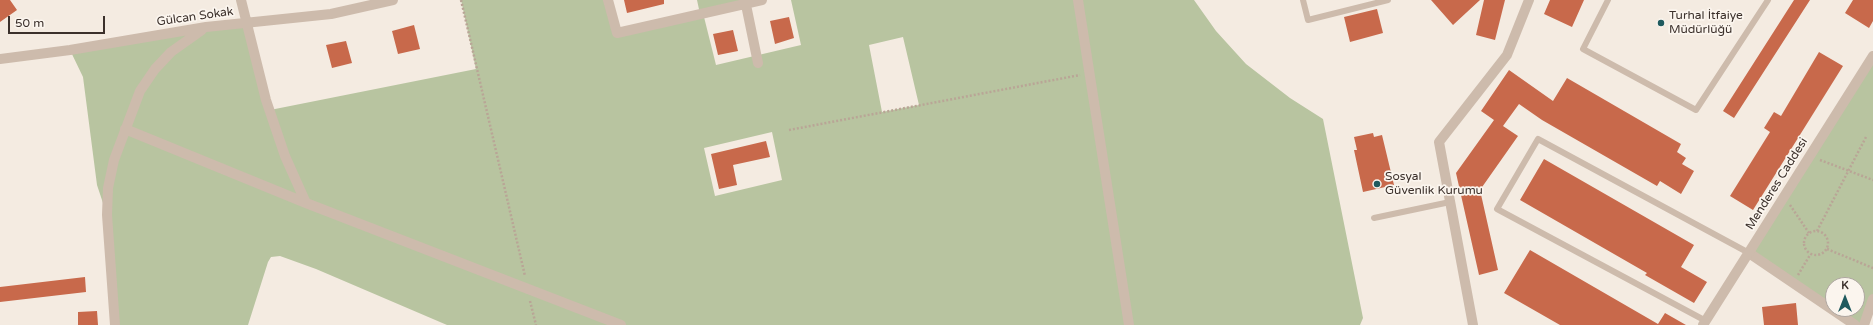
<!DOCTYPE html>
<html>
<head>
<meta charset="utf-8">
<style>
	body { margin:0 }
	#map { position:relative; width:1873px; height:325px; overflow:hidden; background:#f4ebe1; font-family:"Varela Round",sans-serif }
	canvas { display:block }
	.north { position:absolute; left:1825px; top:277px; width:40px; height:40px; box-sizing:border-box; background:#fbf5ee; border:1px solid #aea6a0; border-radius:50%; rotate:0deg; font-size:11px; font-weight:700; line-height:16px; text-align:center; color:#3b302b }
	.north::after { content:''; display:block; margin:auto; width:14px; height:18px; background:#1f5a5e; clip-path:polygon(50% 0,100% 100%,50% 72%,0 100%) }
	.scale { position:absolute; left:8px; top:16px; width:97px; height:18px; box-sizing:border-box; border:2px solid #3b302b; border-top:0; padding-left:5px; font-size:12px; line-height:14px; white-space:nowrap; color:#3b302b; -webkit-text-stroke:3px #fbf5ee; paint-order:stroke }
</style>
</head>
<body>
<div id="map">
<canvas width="1873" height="325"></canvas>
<div class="north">K</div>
<div class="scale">50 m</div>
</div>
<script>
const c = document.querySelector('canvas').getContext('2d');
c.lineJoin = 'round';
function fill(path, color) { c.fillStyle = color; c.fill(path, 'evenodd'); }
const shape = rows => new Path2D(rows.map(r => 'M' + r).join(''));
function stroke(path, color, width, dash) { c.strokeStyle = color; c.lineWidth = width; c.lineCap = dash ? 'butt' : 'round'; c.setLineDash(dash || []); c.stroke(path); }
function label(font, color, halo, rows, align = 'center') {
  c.font = font + ' "Varela Round",sans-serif'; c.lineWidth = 3.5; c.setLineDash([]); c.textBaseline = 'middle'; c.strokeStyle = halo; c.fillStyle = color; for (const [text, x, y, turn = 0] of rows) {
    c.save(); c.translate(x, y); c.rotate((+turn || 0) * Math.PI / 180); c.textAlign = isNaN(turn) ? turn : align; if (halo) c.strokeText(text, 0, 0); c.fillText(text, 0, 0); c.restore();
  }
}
const green = shape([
	[461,0,608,0,617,33,700,14,697,0,762,0,703,13,716,65,801,45,791,0,1194,0,1216,31,1246,64,1290,98,1323,119,1363,318,1360,325,447,325,316,269,280,256,271,257,268,262,248,325,115,325,107,215,97,185,83,77,70,50,246,23,270,110,476,69],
	[903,37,919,105,882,112,869,45],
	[772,132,782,180,715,196,704,148],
	[1873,56,1873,299,1864,325,1855,325,1749,253],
	[1833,285,1857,285,1857,309,1833,309]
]);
const building = shape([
	[0,0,10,0,17,10,0,22],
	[624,0,664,0,664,4,627,13],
	[1431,0,1480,0,1453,25],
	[1484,0,1505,0,1495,40,1476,35],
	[1550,0,1584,0,1572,27,1544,14],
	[1794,0,1810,0,1734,118,1723,111],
	[1853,0,1873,0,1873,21,1869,28,1845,13],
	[1377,9,1383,33,1350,42,1344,17],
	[789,17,794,38,775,44,770,21],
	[414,25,420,49,398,54,392,31],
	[733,30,738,51,718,55,713,34],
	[346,41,352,63,332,68,326,45],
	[1819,52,1843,66,1753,210,1730,196,1770,132,1764,128,1774,112,1781,116],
	[1509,70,1553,101,1567,78,1681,144,1677,152,1686,158,1682,164,1694,171,1681,194,1660,181,1657,186,1542,120,1519,104,1503,126,1518,136,1480,190,1498,270,1479,275,1456,173,1494,120,1481,111],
	[1373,133,1374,137,1382,135,1394,185,1363,192,1354,150,1357,150,1354,137],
	[766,141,770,157,733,165,737,185,719,189,711,154],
	[1544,159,1694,245,1681,267,1707,282,1694,303,1645,275,1647,273,1520,200],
	[1530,250,1658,324,1665,313,1686,325,1560,325,1504,293],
	[85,277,86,292,0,302,0,287],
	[1796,303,1798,325,1764,325,1762,307],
	[97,311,98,325,78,325,78,312]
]);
const path = shape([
	[461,0,525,276],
	[789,130,1080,75],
	[1820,160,1873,180],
	[1790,205,1809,233],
	'1804 243a12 12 0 1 1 24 0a12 12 0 1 1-24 0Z',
	[1817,231,1866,137],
	[1827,249,1873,268],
	[1798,275,1810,255],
	[530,301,536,325]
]);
const service = shape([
	[1303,0,1308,20,1388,0],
	[1608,0,1583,49,1696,110,1768,0],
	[1374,218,1450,202],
	[1706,321,1497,209,1538,139,1749,253]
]);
const minor = shape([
	[241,0,266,100,285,156,306,203],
	[608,0,617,33,762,0],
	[745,0,758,63],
	[1078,0,1129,325],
	[0,59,70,50,206,27,331,14,393,0],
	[125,129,306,203,621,325],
	[1749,253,1855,325],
	[115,325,107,215,108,188,114,160,140,91,155,69,171,52,202,30],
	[1473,325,1439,142,1507,55,1529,0],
	[1864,325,1873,299]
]);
const tertiary = shape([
	[1703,325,1873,56]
]);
const markers = [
	[1661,23,4,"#1f5a5e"],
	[1377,184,4,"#1f5a5e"]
];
const poiNames = [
	["Turhal İtfaiye",1669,16],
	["Müdürlüğü",1669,30],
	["Sosyal",1385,177],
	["Güvenlik Kurumu",1385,191]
];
const streetNames = [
	["Gülcan Sokak",195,17,-8],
	["Menderes Caddesi",1777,184,-58]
];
fill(green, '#b8c4a0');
fill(building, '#c8694b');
stroke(path, '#b9a596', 2.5, [2, 2]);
stroke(service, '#cdbbac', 6);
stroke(minor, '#cdbbac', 10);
stroke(tertiary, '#cdbbac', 10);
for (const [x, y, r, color] of markers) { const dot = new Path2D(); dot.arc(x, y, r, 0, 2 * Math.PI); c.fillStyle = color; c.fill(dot); stroke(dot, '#fbf5ee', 1.5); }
label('12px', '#3b302b', '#fbf5ee', poiNames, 'left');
label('12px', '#3b302b', '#fbf5ee', streetNames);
</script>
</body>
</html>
